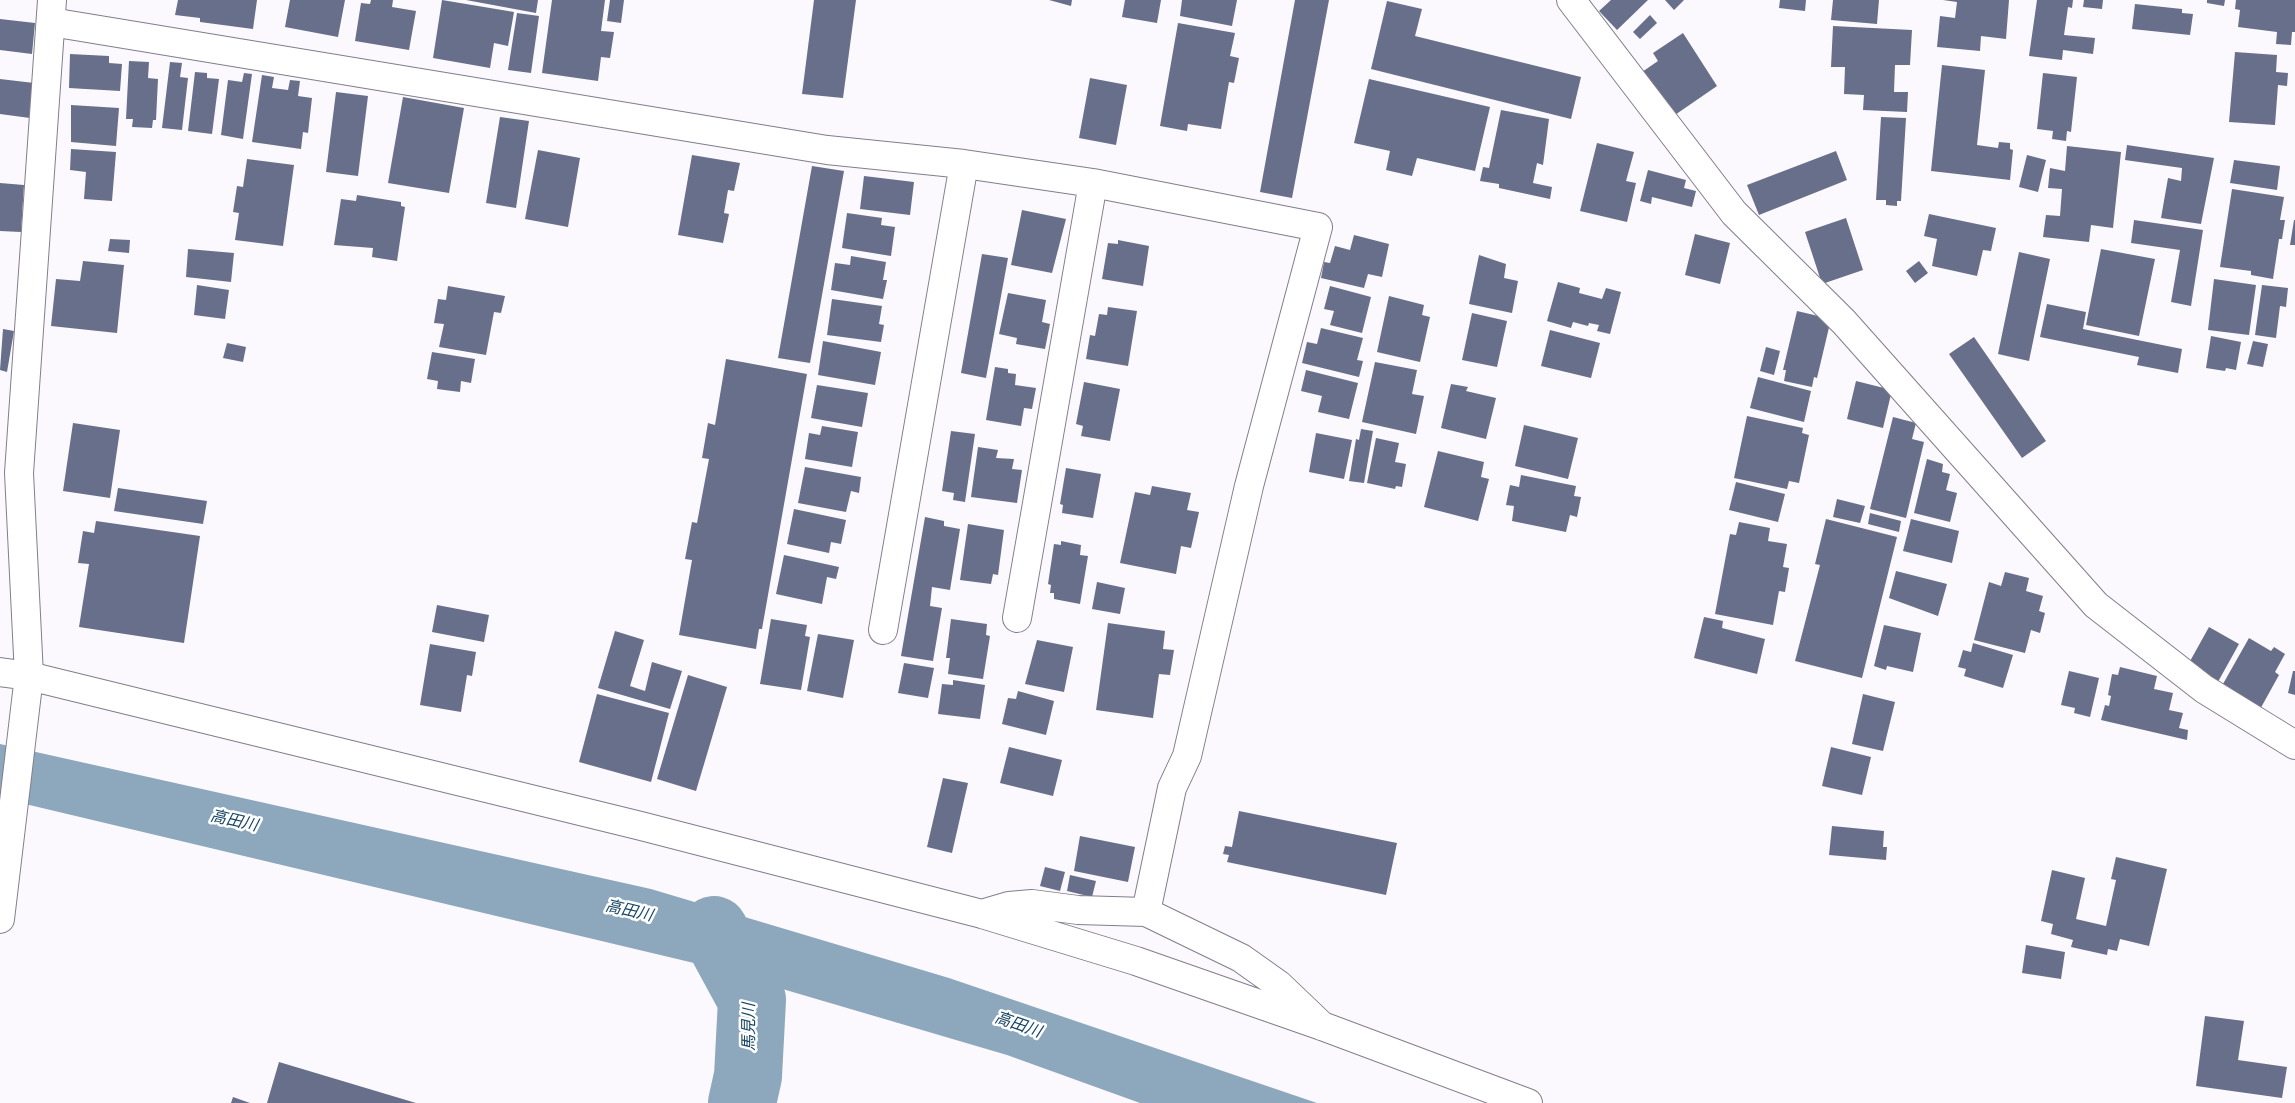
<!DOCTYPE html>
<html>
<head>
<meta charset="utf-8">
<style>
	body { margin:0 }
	canvas { display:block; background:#fbf9fd }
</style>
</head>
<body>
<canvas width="2295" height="1103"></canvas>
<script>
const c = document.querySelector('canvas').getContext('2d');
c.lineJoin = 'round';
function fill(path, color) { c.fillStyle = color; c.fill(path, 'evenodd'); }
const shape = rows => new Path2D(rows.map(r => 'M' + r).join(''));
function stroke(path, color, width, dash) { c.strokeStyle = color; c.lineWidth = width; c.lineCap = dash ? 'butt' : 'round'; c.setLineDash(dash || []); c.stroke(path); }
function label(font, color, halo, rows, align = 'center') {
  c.font = font + ' "Roboto Serif","Noto Sans JP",serif'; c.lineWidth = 5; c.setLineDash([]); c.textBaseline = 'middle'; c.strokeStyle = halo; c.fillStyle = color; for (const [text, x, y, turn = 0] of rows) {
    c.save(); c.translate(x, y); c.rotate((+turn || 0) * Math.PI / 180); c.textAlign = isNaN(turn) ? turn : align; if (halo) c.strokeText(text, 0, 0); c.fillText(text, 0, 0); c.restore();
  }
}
const water = shape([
	[0,744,651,889,949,978,1317,1103,1140,1103,1007,1055,694,963,0,798]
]);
const river = shape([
	[714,930,752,1000,748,1076,742,1103]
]);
const building = shape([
	[178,0,257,0,253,29,200,22,200,18,175,15],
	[290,0,345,0,338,37,285,27],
	[371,0,393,0,392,7,416,11,409,50,355,41,361,3,370,4],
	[442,0,514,12,508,46,494,43,490,68,433,58],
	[466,0,538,0,536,13],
	[552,0,605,0,601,31,614,32,610,58,601,57,598,81,542,73],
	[610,0,624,0,621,23,607,21],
	[814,0,856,0,843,98,802,94],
	[1049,0,1072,0,1071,6],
	[1125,0,1161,0,1157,23,1122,17],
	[1182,0,1237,0,1232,26,1180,16],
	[1295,0,1329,0,1292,198,1260,192],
	[1611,0,1648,0,1617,30,1599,11],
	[1665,0,1684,0,1674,10],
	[1780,0,1806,0,1805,11,1779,8],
	[1833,0,1879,0,1877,24,1831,20],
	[1943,0,2009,0,2006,39,1981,36,1980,51,1937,47,1940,16,1955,18,1957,2],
	[2037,0,2073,0,2072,8,2068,7,2064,35,2095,38,2093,54,2063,50,2062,60,2029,56],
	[2084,0,2103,0,2102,9,2083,7],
	[2207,0,2225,0,2224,6,2207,3],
	[2236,0,2295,0,2295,32,2292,32,2291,45,2276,44,2277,32,2238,27,2240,10,2235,9],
	[1387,1,1422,9,1415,36,1581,77,1571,119,1371,69],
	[2135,4,2182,9,2182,13,2193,14,2190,35,2132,29],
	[517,13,539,16,531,73,508,70],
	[1650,15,1657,23,1640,39,1633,32],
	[0,19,35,23,32,54,0,50],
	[1178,23,1235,33,1230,56,1239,58,1234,83,1229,82,1221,129,1188,124,1187,131,1160,126],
	[1833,26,1912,30,1910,65,1895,65,1894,92,1908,92,1907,112,1863,110,1864,95,1844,94,1845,67,1831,67],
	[1683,33,1717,86,1672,117,1642,72,1658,61,1653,53],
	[2235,52,2277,55,2276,72,2288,73,2287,86,2278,85,2275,125,2229,122],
	[70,54,109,56,109,63,122,64,120,91,69,88],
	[129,61,149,62,148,78,158,79,156,120,153,120,152,128,132,127,133,119,126,119],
	[170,62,182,63,180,77,188,78,182,130,162,128],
	[1942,65,1985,70,1977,145,1998,148,1999,142,2010,143,2010,149,2013,150,2010,180,1931,171],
	[195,72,207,73,207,78,219,79,212,134,188,131],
	[244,73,252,74,243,139,221,135,228,80,242,82],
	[2043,73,2077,77,2071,132,2067,131,2066,141,2052,139,2053,131,2037,129],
	[262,75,274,77,272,88,288,90,290,80,300,81,298,96,312,98,308,133,303,132,301,149,252,142],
	[1090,78,1127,85,1116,145,1079,138],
	[0,79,34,83,30,118,0,114],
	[1369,79,1490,107,1475,171,1417,158,1412,176,1386,170,1390,151,1354,143],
	[336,92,368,96,358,176,326,172],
	[403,97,464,108,449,193,388,183],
	[71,105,119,108,116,146,71,142],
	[1501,110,1549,119,1543,165,1537,163,1533,183,1552,187,1550,199,1499,188,1499,184,1480,181,1483,167,1489,168],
	[500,117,529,121,516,208,486,203],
	[1881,117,1906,118,1901,201,1897,201,1897,206,1886,205,1886,200,1876,200],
	[1597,143,1634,152,1626,181,1636,183,1627,222,1580,211],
	[2127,145,2214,158,2201,224,2161,218,2168,178,2181,181,2182,168,2125,160],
	[2067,146,2121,152,2113,228,2091,225,2089,242,2043,237,2046,215,2060,216,2062,189,2048,188,2050,168,2065,171],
	[71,149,116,152,112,201,84,199,86,172,70,170],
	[538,150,580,158,568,227,525,219],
	[1836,151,1847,180,1759,215,1747,185],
	[692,155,740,163,734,191,728,190,724,213,729,214,723,243,678,235],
	[2027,155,2046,160,2038,192,2019,187],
	[247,159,294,165,283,246,235,240,239,213,233,212,237,186,243,187],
	[2234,160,2280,166,2277,190,2230,183],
	[812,166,844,171,810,363,778,358],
	[1648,170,1686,180,1684,188,1696,191,1692,207,1652,197,1651,204,1640,201],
	[864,176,914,182,910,215,860,209],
	[0,183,24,185,21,232,0,231],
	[2232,189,2284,197,2280,220,2285,220,2282,239,2279,239,2273,279,2251,275,2251,271,2220,267],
	[357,195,401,202,401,206,405,207,397,261,372,257,373,248,334,245,341,199,356,201],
	[1022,210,1066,219,1052,273,1011,265],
	[847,213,882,218,881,225,895,227,891,256,842,248],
	[1929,214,1996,228,1991,251,1983,250,1977,276,1932,266,1937,239,1924,236],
	[1846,218,1863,270,1822,284,1805,232],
	[2134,220,2203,230,2191,306,2171,302,2180,250,2131,243],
	[2294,220,2295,220,2295,245,2290,245],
	[1695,234,1730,243,1720,284,1685,275],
	[1354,235,1389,244,1382,277,1368,274,1364,288,1321,278,1324,262,1330,263,1335,246,1350,250],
	[110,239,130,240,129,253,108,251],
	[1118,240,1149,246,1143,286,1102,279,1108,243,1118,244],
	[188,249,234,253,231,282,186,277],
	[2101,249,2155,259,2139,336,2086,325],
	[2019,252,2050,259,2029,361,1998,354],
	[982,254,1008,258,986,378,961,373],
	[1479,255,1506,264,1504,278,1518,281,1512,313,1469,304],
	[851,256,886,262,883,280,887,280,883,299,831,290,835,263,850,265],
	[83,261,124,265,117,333,51,326,56,279,80,281],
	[1919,261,1928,273,1915,283,1906,271],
	[2214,279,2256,285,2249,335,2208,330],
	[1558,282,1580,288,1579,293,1602,299,1606,288,1621,292,1610,334,1597,331,1599,325,1589,323,1588,326,1573,322,1571,328,1547,321],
	[197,285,229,290,225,319,194,315],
	[2262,285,2288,288,2286,307,2280,306,2276,338,2255,335],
	[448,286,505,296,501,313,494,312,486,355,439,347,444,324,434,323,438,299,446,300],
	[1330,286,1371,297,1362,333,1330,325,1334,311,1324,309],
	[1008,293,1046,300,1042,322,1050,324,1045,349,1016,344,1017,338,999,334],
	[1389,296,1424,305,1422,315,1430,317,1420,362,1377,352],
	[832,299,882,306,879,324,884,325,881,342,827,335],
	[2047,304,2086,312,2083,329,2182,349,2178,373,2137,365,2139,357,2040,337],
	[1108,307,1137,311,1128,366,1086,359,1090,335,1095,336,1099,314,1107,315],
	[1797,311,1831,319,1817,378,1814,377,1812,387,1784,381,1786,370,1783,370],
	[1472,313,1507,321,1497,367,1462,360],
	[1321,328,1363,338,1357,360,1363,361,1359,377,1302,363,1307,342,1317,344],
	[3,329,14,331,7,372,0,370],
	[1550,330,1600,343,1591,378,1541,366],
	[2211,336,2241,342,2236,370,2226,368,2225,371,2206,368],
	[1974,337,2046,441,2022,458,1949,354],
	[823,341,881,352,875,385,818,375],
	[2253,341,2268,344,2263,367,2247,364],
	[227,343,246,347,243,362,223,358],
	[1766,347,1780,351,1774,375,1760,371],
	[432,352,475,359,471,383,461,381,460,392,437,389,438,381,427,379],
	[726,359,807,374,762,629,759,629,756,649,679,635,692,560,685,559,692,522,697,523,709,459,702,458,708,423,715,425],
	[1375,362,1417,370,1412,394,1424,396,1416,434,1362,422],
	[995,367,1008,369,1008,373,1016,374,1015,385,1036,388,1032,409,1024,408,1021,426,986,420],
	[1306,370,1358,383,1349,419,1318,412,1322,396,1301,391],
	[1758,377,1811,391,1804,422,1750,408],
	[1856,381,1892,390,1883,428,1847,419],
	[1084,382,1120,389,1110,441,1081,436,1083,426,1076,424],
	[1451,384,1468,387,1466,391,1496,398,1486,439,1441,428],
	[817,385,868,393,862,427,811,418],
	[1747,416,1803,428,1802,433,1809,435,1799,483,1789,481,1787,489,1734,478],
	[1893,417,1916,423,1912,439,1924,442,1906,518,1870,509],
	[73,423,120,430,110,498,63,491],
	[1524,425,1578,438,1568,479,1515,466],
	[822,426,858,432,852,467,805,459,809,433,820,435],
	[1361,429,1373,431,1364,483,1349,481,1356,439,1359,440],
	[951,431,975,434,965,502,953,500,954,493,942,491],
	[1316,433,1352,440,1344,479,1309,472],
	[1376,438,1399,443,1395,462,1406,464,1402,487,1396,486,1395,489,1367,483],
	[978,447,998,450,996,458,1014,459,1012,469,1022,470,1017,503,971,497],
	[1438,451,1484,462,1481,477,1489,479,1478,521,1424,507],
	[1927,459,1943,464,1942,472,1950,474,1946,490,1957,493,1950,522,1914,513],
	[805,467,861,477,859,493,851,491,846,512,798,503],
	[1066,468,1101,474,1093,518,1062,513,1063,505,1060,504],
	[1521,475,1576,486,1574,496,1581,497,1577,517,1570,515,1566,532,1512,521,1514,506,1506,505,1510,485,1519,487],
	[1736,482,1785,494,1778,522,1729,510],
	[1152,486,1191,493,1187,510,1199,512,1191,548,1181,546,1176,574,1120,563,1135,492,1150,495],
	[118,488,207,501,203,524,114,511],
	[1837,499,1865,506,1860,523,1833,517],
	[794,509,846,520,841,544,831,542,829,553,787,544],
	[1870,513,1901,521,1899,532,1868,524],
	[925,517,944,521,944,526,960,529,950,590,932,587,930,606,942,608,933,661,901,656],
	[1826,519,1897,537,1862,678,1795,661,1820,565,1815,564],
	[1911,519,1959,531,1952,563,1903,551],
	[96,521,200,536,184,643,79,627,89,564,78,563,83,531,94,533],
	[1739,522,1770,528,1768,541,1787,544,1783,567,1789,568,1785,592,1779,591,1773,625,1715,614,1730,534,1736,535],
	[968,524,1004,530,998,575,993,574,991,584,960,580],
	[1061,541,1081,545,1080,555,1088,556,1080,604,1054,599,1054,593,1050,593,1051,585,1048,584,1054,544,1061,545],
	[784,555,839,567,836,579,827,577,822,604,776,594],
	[1896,571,1947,584,1938,616,1889,598],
	[2005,572,2029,578,2026,591,2043,596,2039,611,2045,613,2040,633,2031,630,2025,653,1974,640,1989,582,2001,586],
	[1097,582,1125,588,1120,614,1092,609],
	[437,605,489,615,484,642,432,632],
	[1704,617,1723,621,1722,628,1765,639,1757,674,1694,658],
	[771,619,807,625,805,636,810,637,801,690,760,684],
	[951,619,987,624,986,635,990,636,983,679,948,674,950,658,946,658],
	[1108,623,1165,631,1163,649,1174,650,1170,675,1159,674,1153,718,1096,710],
	[1884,625,1921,633,1913,672,1887,666,1886,670,1874,666],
	[2209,627,2239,644,2214,689,2184,672],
	[615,631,644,640,630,686,645,691,652,662,682,671,670,709,598,688],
	[818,634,854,640,843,698,807,691],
	[2249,638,2271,651,2274,647,2285,654,2275,672,2279,675,2258,713,2219,691],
	[1037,640,1073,647,1064,692,1025,684],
	[1973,643,2013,655,2003,688,1964,676,1966,669,1958,667,1963,650,1971,652],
	[430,644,476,652,472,676,467,675,461,712,420,705],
	[904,663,934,668,928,698,898,693],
	[2120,667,2157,676,2154,689,2173,693,2169,710,2183,713,2179,728,2188,730,2187,740,2101,720,2105,705,2109,706,2111,696,2108,695,2112,674,2118,675],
	[2069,671,2099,678,2090,717,2074,713,2075,708,2061,705],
	[2293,671,2295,671,2295,695,2288,693],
	[688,675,727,687,696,791,657,779],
	[953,680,985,685,980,719,938,714,942,684,953,685],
	[1018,691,1054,701,1046,735,1002,724,1008,698,1016,699],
	[597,694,669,713,651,782,579,762],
	[1863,694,1895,702,1883,751,1852,744],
	[1009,747,1062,760,1053,796,1000,783],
	[1831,747,1871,757,1862,795,1822,786],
	[943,778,968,783,952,853,927,847],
	[1239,811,1397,843,1386,895,1227,862,1229,855,1223,854,1225,846,1232,847],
	[1832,826,1884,831,1883,847,1887,847,1886,860,1829,855],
	[1080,836,1135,847,1128,882,1074,871],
	[2116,857,2167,869,2149,946,2120,939,2117,951,2108,949,2107,955,2071,947,2073,940,2051,934,2053,924,2041,921,2052,870,2085,878,2076,919,2106,926,2116,880,2111,879],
	[1045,867,1065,872,1060,891,1040,886],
	[1070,875,1096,881,1092,897,1067,891],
	[2026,945,2065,952,2061,979,2022,973],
	[2205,1016,2244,1021,2238,1060,2287,1067,2282,1098,2196,1086],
	[279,1062,416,1103,267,1103],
	[233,1097,250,1103,231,1103]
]);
const minor = shape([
	[1571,0,1734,213,1844,322,2096,605,2204,689,2295,745],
	[51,22,827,150,964,164,1093,183,1318,227,1249,486,1187,756,1172,788,1146,912,1241,958,1279,985,1322,1026],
	[1017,618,1093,183],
	[883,630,964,164],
	[0,672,29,676,641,826,982,914,1136,961,1322,1026,1528,1103],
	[982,914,1009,906,1032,904,1078,910,1146,912],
	[0,919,29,676,19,473,52,0]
]);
const waterNames = [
	["高田川",234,821,13],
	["高田川",629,911,13],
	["高田川",1018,1025,19],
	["馬見川",749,1027,-90]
];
fill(water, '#8da8bd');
stroke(river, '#8da8bd', 68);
fill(building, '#686f8a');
stroke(minor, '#837d8d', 30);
stroke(minor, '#fff', 28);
label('italic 16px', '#164563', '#fff', waterNames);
</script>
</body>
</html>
